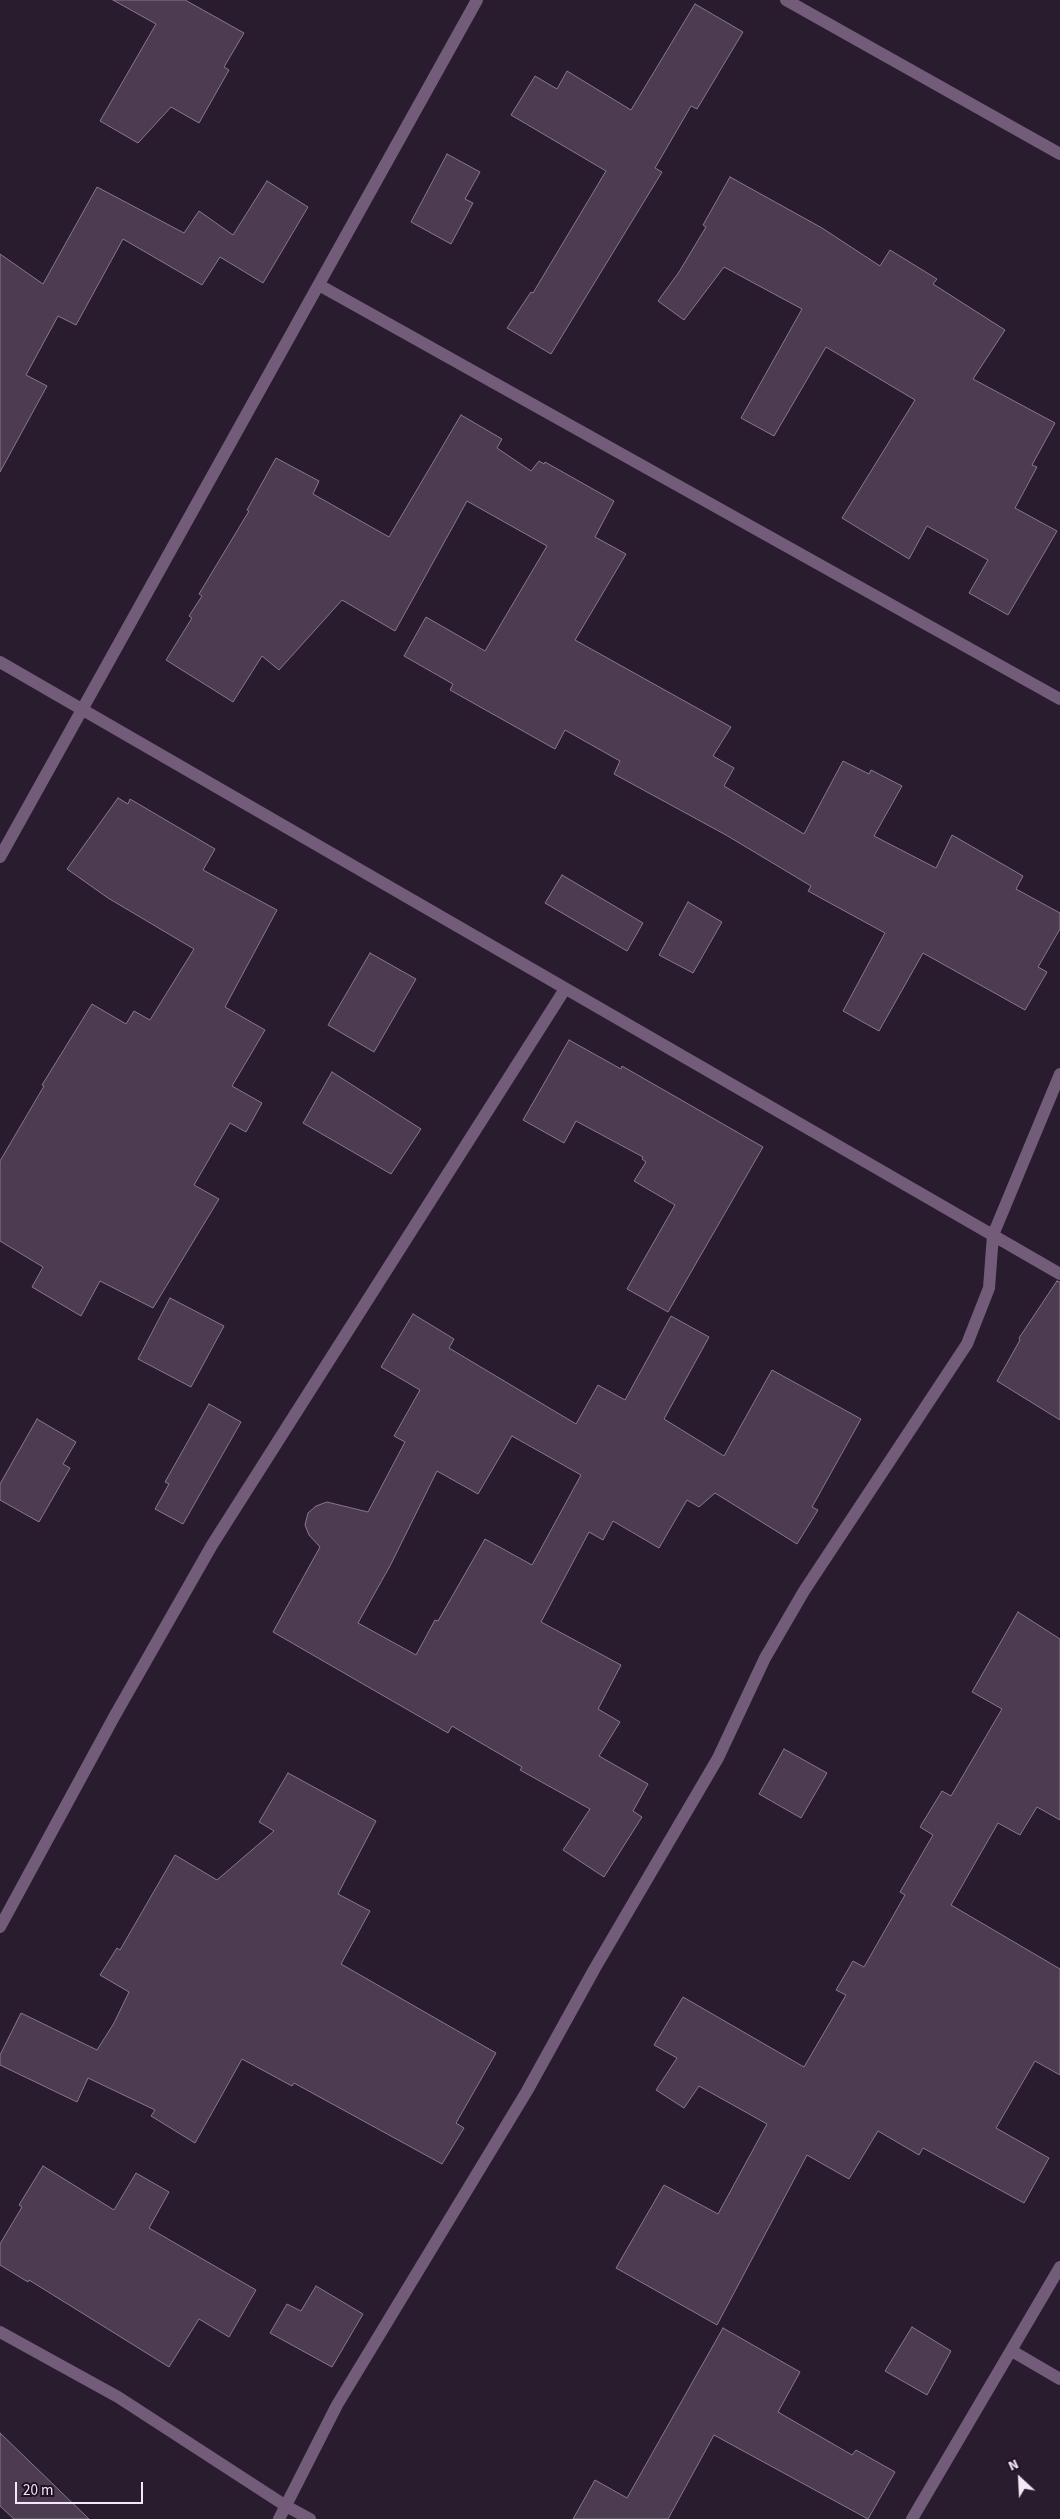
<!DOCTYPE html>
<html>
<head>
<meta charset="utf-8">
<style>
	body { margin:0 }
	#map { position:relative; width:1060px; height:2519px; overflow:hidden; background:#2a1c2f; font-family:"Source Sans 3",sans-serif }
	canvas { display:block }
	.north { position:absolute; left:995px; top:2454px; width:50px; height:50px; -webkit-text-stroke:4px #211225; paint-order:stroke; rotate:335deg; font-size:14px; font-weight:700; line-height:20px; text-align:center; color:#f3e9f6 }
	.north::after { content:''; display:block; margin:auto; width:18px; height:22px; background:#f3e9f6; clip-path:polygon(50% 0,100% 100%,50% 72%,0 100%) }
	.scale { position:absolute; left:15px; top:2482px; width:128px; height:22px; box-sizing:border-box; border:2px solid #f3e9f6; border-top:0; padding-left:6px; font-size:15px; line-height:18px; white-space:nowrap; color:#f3e9f6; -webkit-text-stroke:4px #211225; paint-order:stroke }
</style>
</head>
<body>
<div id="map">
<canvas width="1060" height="2519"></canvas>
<div class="north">N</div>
<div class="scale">20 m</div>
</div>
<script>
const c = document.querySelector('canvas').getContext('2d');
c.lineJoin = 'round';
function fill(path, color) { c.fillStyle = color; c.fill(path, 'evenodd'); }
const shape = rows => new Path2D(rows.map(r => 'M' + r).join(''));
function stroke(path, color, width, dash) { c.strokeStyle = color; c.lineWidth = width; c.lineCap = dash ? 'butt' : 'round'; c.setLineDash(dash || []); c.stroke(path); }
const building = shape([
	[113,0,185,0,244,33,224,67,229,70,199,123,171,107,138,143,100,121,156,24,113,0],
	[695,4,743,32,697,109,691,106,655,168,662,172,551,354,507,328,531,292,533,293,606,171,511,115,535,76,557,89,567,71,631,110,695,4],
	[447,154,480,172,465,199,473,203,451,244,411,222,447,154],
	[730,177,822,228,880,266,890,250,937,279,933,284,1005,330,973,379,1055,423,1032,465,1037,467,1015,508,1057,531,1008,615,969,593,988,560,927,526,909,559,842,518,915,400,826,347,774,436,741,418,802,309,724,267,684,320,658,301,679,272,706,227,703,225,730,177],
	[267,181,308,207,263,283,220,257,202,285,123,239,76,325,58,316,26,375,47,386,0,472,0,254,43,284,97,187,184,233,199,211,233,235,267,181],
	[461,415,502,439,497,448,531,471,539,461,544,464,545,462,614,501,595,537,626,554,575,640,731,727,713,756,734,768,724,786,804,834,843,761,869,774,871,770,902,786,874,836,936,868,952,835,1023,876,1016,889,1060,913,1060,929,1038,967,1047,972,1025,1010,923,953,879,1031,843,1011,885,933,808,891,811,886,726,835,614,774,620,761,565,730,555,749,450,690,453,684,404,656,426,617,485,651,547,546,467,501,395,631,342,600,279,670,262,656,233,702,166,660,192,618,189,616,202,596,199,594,249,511,247,510,276,458,319,481,313,494,389,537,461,415],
	[118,798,128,804,130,799,215,849,203,870,277,910,225,1007,265,1030,232,1086,262,1103,246,1132,230,1123,194,1185,219,1199,153,1308,100,1281,81,1316,32,1287,43,1267,0,1241,0,1161,44,1086,42,1085,92,1004,126,1024,134,1011,150,1020,194,949,108,898,67,869,118,798],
	[562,875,643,923,627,951,545,903,562,875],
	[688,902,722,922,693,973,659,955,688,902],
	[370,953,416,979,374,1052,328,1025,370,953],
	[569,1040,621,1069,622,1066,763,1147,668,1312,627,1289,675,1205,634,1181,646,1162,642,1159,643,1157,576,1121,564,1143,523,1120,569,1040],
	[332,1072,421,1129,391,1174,303,1123,332,1072],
	[1057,1281,1060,1282,1060,1420,997,1381,1020,1340,1019,1338,1057,1281],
	[170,1298,224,1326,191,1387,138,1359,170,1298],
	[413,1314,454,1339,449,1348,576,1424,598,1385,625,1400,671,1316,709,1337,664,1419,724,1456,772,1370,861,1419,812,1507,818,1510,797,1544,715,1493,699,1507,687,1500,659,1548,613,1521,603,1540,589,1532,541,1622,621,1665,598,1709,620,1722,599,1756,648,1784,633,1811,642,1817,604,1877,563,1850,590,1809,520,1770,522,1767,452,1726,448,1733,273,1632,320,1547,309,1535,305,1525,308,1513,316,1506,327,1502,368,1512,405,1442,394,1436,420,1390,381,1367,413,1314],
	[512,1436,581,1475,532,1565,485,1539,438,1621,435,1620,416,1655,358,1623,390,1566,437,1471,478,1494,512,1436],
	[209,1404,241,1422,183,1524,155,1509,169,1484,165,1482,209,1404],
	[37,1419,76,1442,63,1464,70,1468,39,1522,0,1500,0,1484,37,1419],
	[1018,1612,1060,1639,1060,1820,1037,1807,1020,1835,998,1823,951,1905,1060,1969,1060,2075,1035,2061,996,2128,1049,2158,1024,2203,923,2148,919,2155,878,2131,849,2179,807,2155,717,2325,616,2268,664,2185,718,2214,767,2124,699,2086,684,2108,656,2090,677,2058,654,2045,683,1997,804,2067,846,1995,836,1990,853,1961,864,1967,905,1895,900,1892,933,1835,920,1827,942,1791,951,1796,1002,1709,972,1692,1018,1612],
	[784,1749,827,1773,801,1818,759,1794,784,1749],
	[288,1773,376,1821,338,1894,370,1911,341,1964,496,2053,456,2123,464,2128,442,2164,294,2083,292,2086,242,2059,195,2143,151,2116,155,2110,88,2078,77,2102,0,2065,0,2055,21,2013,97,2050,114,2023,129,1992,100,1975,117,1948,120,1950,175,1855,217,1880,274,1831,259,1822,288,1773],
	[43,2166,114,2210,136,2173,169,2192,149,2228,256,2290,229,2337,199,2319,169,2367,29,2280,28,2282,0,2265,0,2244,22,2207,19,2205,43,2166],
	[316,2286,363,2314,332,2367,270,2333,287,2304,301,2311,316,2286],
	[912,2327,951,2351,927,2395,885,2371,912,2327],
	[723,2328,800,2372,778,2412,852,2455,856,2450,895,2472,868,2519,714,2435,668,2519,573,2519,595,2480,627,2498,723,2328],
	[0,2433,89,2519,14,2519,0,2506,0,2433]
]);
const minor = shape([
	[786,0,1060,154],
	[319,285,1060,699],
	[0,662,1060,1274],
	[0,857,477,0],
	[0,1927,114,1717,212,1545,565,989],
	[0,2332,118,2397,286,2506,310,2519],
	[1012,2351,1060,2379],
	[279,2519,337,2405,527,2091,595,1968,718,1758,765,1658,804,1591,967,1344,989,1288,993,1235,1060,1074],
	[912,2519,1060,2267]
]);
fill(building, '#4c3b51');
stroke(building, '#89778f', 1);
stroke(minor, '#725c79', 12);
</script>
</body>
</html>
